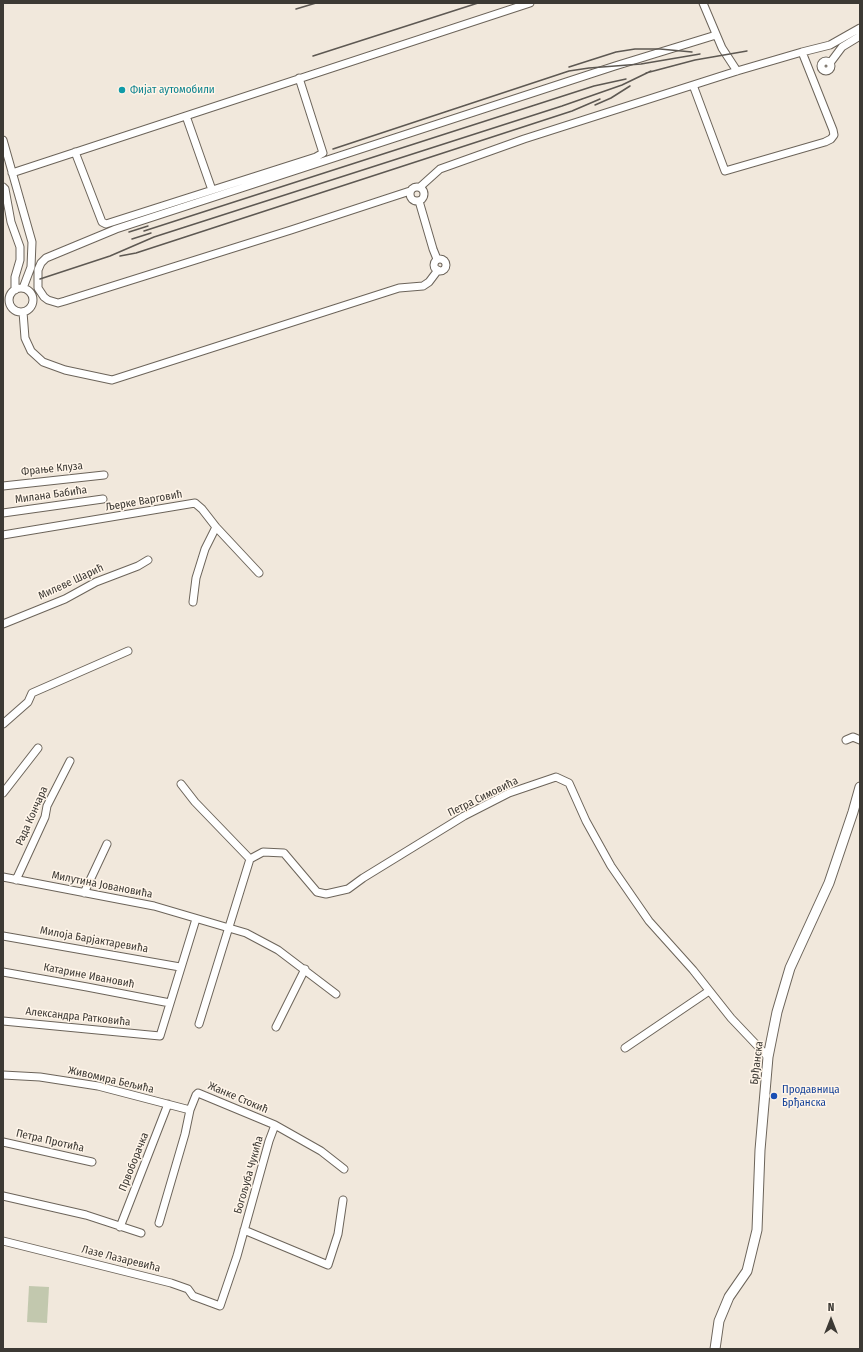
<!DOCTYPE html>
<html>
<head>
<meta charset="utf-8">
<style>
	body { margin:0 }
	#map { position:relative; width:863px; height:1352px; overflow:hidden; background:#f1e8dc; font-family:"Fira Sans Condensed",sans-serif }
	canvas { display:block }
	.frame { position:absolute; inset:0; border:4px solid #3c3934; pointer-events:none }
	.north { position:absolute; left:811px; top:1300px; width:40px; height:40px; -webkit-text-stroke:3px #fff5e9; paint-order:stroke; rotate:0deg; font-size:11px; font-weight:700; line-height:16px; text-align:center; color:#3c3934 }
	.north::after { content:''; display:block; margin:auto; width:14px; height:18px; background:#3c3934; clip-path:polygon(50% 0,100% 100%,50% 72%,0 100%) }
</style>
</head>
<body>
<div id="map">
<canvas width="863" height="1352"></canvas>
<div class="frame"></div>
<div class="north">N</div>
</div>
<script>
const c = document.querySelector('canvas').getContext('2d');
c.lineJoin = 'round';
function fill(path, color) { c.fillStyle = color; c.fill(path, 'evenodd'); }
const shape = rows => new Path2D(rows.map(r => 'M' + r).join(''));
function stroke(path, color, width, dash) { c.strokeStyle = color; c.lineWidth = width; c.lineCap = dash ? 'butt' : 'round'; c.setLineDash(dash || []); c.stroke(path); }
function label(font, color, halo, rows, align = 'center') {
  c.font = font + ' "Fira Sans Condensed",sans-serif'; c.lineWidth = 3; c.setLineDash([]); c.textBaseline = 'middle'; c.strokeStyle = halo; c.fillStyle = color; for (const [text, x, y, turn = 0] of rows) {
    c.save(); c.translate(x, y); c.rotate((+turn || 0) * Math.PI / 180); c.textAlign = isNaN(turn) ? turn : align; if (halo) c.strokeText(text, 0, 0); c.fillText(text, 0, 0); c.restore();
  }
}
const green = shape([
	[29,1286,49,1287,47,1323,27,1322]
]);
const street = shape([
	[703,3,722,48,737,71],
	'821 66a5 5 0 1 1 10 0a5 5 0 1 1-10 0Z',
	[830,63,842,47,860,36],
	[693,85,725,171,825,142,831,139,834,135,833,130,802,52,830,45,860,28],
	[186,116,212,190],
	[3,140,32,242,31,267,23,288],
	[75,152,102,222,106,224,316,157,323,153,299,78],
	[12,173,530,3],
	'410 194a7 7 0 1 1 14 0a7 7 0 1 1-14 0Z',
	[3,187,5,189,11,222,20,247,20,260,15,277,15,290],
	[420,187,440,169,524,139,737,71,802,52],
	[410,191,291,230,65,301,58,303,48,300,44,297,38,288,38,270,41,263,46,258,116,229,615,66,716,35],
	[419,201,433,249,437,259],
	'434 265a6 6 0 1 1 12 0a6 6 0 1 1-12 0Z',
	'9 300a12 12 0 1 1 24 0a12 12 0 1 1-24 0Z',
	[23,312,25,338,31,351,43,362,65,370,112,380,399,288,423,286,429,282,438,270],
	[3,486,104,475],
	[3,513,103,499],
	[3,535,195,503,202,509,216,527,259,573],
	[193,602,196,578,205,549,216,527],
	[3,624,65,599,96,582,138,566,148,560],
	[3,724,28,702,32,693,128,651],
	[846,740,853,737,860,740],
	[181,784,195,802,250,859,263,852,284,853,317,892,326,894,348,889,363,878,464,816,509,793,556,777,569,783,586,821,611,866,649,921,693,970,731,1018,768,1057],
	[3,793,38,748],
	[3,877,154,906,246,933,278,950,336,994],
	[16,880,45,817,47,806,70,761],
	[84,893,107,844],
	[3,936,180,967],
	[3,972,87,987,170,1003],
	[3,1021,160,1036,196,919],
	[199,1024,250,859],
	[276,1027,305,969],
	[625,1048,709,991],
	[3,1075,40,1077,98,1086,190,1110],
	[3,1142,92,1162],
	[3,1196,86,1215,141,1233],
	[159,1223,185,1134,190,1110,196,1095,198,1093,275,1125,321,1151,344,1169],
	[120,1227,168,1104],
	[244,1230,328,1265,338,1234,343,1200],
	[3,1241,171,1283,188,1289,193,1296,220,1306,237,1256,269,1141,275,1125]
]);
const secondary = shape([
	[715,1349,719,1321,729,1297,747,1271,757,1230,760,1150,768,1057,777,1012,790,968,829,883,853,812,860,787]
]);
const rail = shape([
	[296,9,316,3],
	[313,56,478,3],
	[569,67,616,52,635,49,660,49,692,52],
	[646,73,695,60,747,51],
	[595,105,611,98,630,86],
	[333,149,569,71,589,68,641,64,700,54],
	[144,231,594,86,626,79],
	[129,232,148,226],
	[132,239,151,233],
	[120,256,136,253,572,111,600,99],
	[40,279,110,256,154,237,562,106,622,85,651,71]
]);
const markers = [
	[122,90,4,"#0f9aa8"],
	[774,1096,4,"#1a4fb4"]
];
const cultureNames = [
	["Фијат аутомобили",130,90]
];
const streetNames = [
	["Фрање Клуза",52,469,-6],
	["Милана Бабића",51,495,-8],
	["Љерке Варговић",144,501,-10],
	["Милеве Шарић",71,582,-25],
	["Петра Симовића",483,797,-26],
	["Рада Кончара",32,816,-66],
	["Милутина Јовановића",102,885,11],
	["Милоја Барјактаревића",94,940,10],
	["Катарине Ивановић",89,976,11],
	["Александра Ратковића",78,1017,6],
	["Брђанска",757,1063,-83],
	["Живомира Бељића",111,1080,13],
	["Жанке Стокић",238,1098,23],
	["Петра Протића",50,1141,13],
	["Првоборачка",134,1162,-68],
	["Богољуба Чукића",249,1175,-74],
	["Лазе Лазаревића",121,1259,14]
];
const transitNames = [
	["Продавница",782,1090],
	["Брђанска",782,1103]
];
fill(green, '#c2c8ae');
stroke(street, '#6c645a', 9);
stroke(secondary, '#6c645a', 11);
stroke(street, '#fff', 7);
stroke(secondary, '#fff', 9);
stroke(rail, '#5d5852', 1.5);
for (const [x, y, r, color] of markers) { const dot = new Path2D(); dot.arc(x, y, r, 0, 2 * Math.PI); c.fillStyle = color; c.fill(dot); stroke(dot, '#fff5e9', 1.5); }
label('11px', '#0d838f', '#fff5e9', cultureNames, 'left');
label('11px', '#3c3934', '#fff5e9', streetNames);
label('11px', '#164399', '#fff5e9', transitNames, 'left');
</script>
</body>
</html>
